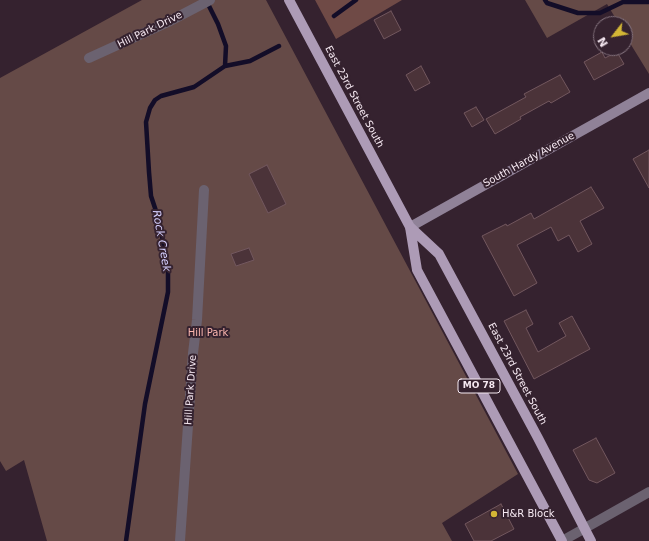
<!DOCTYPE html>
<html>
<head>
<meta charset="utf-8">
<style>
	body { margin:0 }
	#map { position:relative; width:649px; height:541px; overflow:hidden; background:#35222f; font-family:"DejaVu Sans",sans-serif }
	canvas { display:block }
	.north { position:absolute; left:593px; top:16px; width:40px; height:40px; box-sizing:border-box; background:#35222f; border:1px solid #83727d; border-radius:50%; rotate:239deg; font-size:11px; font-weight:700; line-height:16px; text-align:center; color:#f7eaf3 }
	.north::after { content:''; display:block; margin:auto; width:14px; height:18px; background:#d3b635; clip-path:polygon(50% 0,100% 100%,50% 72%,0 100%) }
</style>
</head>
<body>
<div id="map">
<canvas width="649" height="541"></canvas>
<div class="north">N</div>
</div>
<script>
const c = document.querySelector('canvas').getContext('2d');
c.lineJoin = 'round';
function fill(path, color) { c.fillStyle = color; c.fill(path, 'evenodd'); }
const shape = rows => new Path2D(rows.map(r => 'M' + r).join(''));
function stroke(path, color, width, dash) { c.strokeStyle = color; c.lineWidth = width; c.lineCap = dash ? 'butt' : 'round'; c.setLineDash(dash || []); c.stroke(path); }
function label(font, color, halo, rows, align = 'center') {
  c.font = font + ' "DejaVu Sans",sans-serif'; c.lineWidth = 4; c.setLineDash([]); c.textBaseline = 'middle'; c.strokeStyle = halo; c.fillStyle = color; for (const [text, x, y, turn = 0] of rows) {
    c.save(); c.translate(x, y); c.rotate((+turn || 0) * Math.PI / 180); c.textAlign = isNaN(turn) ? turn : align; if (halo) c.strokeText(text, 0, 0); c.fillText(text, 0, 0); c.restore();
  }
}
const green = shape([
	[142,0,266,0,518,474,442,523,452,541,47,541,24,460,6,471,0,461,0,78],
	[525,0,649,0,649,74,625,35,625,24,619,24,607,4,547,38]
]);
const forest = shape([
	[315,0,402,0,336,39]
]);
const stream = shape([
	[545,0,547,3,578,13,600,13,623,2,649,2],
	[207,2,218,24,226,46,225,66],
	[334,16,356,0],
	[126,541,145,404,168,292,168,270,159,220,151,196,149,172,146,122,150,108,155,100,161,96,194,87,225,66,250,61,279,46]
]);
const building = shape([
	[391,11,401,30,384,39,374,20,391,11],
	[602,52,605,58,617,52,624,64,594,80,584,62,602,52],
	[421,66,430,83,415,91,406,75,421,66],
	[560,75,570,92,551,103,549,101,520,117,521,119,495,134,486,119,526,97,524,94,560,75],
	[476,107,484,120,472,127,464,113,476,107],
	[649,150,649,188,633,159,649,150],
	[267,165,286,204,268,213,249,174,267,165],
	[591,187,604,208,580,221,592,244,578,252,569,235,558,241,551,227,517,245,537,283,514,296,482,236,506,224,507,226,531,213,534,219,591,187],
	[249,248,254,260,236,266,231,254,249,248],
	[526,310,533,324,526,328,538,352,566,336,559,323,572,316,590,349,534,379,504,321,526,310],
	[596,438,615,473,597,483,589,480,573,450,596,438],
	[501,504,514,529,491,541,474,541,465,524,501,504]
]);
const street = shape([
	[89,58,168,22,210,0],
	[180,541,193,353,197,320,204,190],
	[562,541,649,492]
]);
const secondary = shape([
	[410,227,649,93]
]);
const primary = shape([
	[289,0,410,227,417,270,562,541],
	[410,227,439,254,538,438,591,541]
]);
const markers = [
	[494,514,4,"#d3b635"]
];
const shields = [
	[479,386,42]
];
const shieldNames = [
	["MO 78",479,386]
];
const streetNames = [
	["Hill Park Drive",150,30,-26],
	["East 23rd Street South",354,97,62],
	["South Hardy Avenue",529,160,-29],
	["East 23rd Street South",517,374,62],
	["Hill Park Drive",191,390,-86]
];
const parkNames = [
	["Hill Park",208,333]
];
const poiNames = [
	["H&R Block",502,514]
];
const waterNames = [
	["Rock Creek",161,241,80]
];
fill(green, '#654a47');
fill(forest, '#6f4a46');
stroke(stream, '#130d28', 4.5);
fill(building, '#4b3339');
stroke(building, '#72575e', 1);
stroke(street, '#6b6270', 10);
stroke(secondary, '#908298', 10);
stroke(primary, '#ad9bb6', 10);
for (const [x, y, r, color] of markers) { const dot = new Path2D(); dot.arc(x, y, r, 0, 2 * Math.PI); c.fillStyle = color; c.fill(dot); stroke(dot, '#35222f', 1.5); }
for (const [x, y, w] of shields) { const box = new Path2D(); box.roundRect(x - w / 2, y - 7, w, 14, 3); c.fillStyle = '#35222f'; c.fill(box); stroke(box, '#f7eaf3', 1); }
label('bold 9px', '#f7eaf3', null, shieldNames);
label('10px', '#f7eaf3', '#35222f', streetNames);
label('10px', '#fcb6af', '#35222f', parkNames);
label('10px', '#f7eaf3', '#35222f', poiNames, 'left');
label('italic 11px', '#d3cdfc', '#35222f', waterNames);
</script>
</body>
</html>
